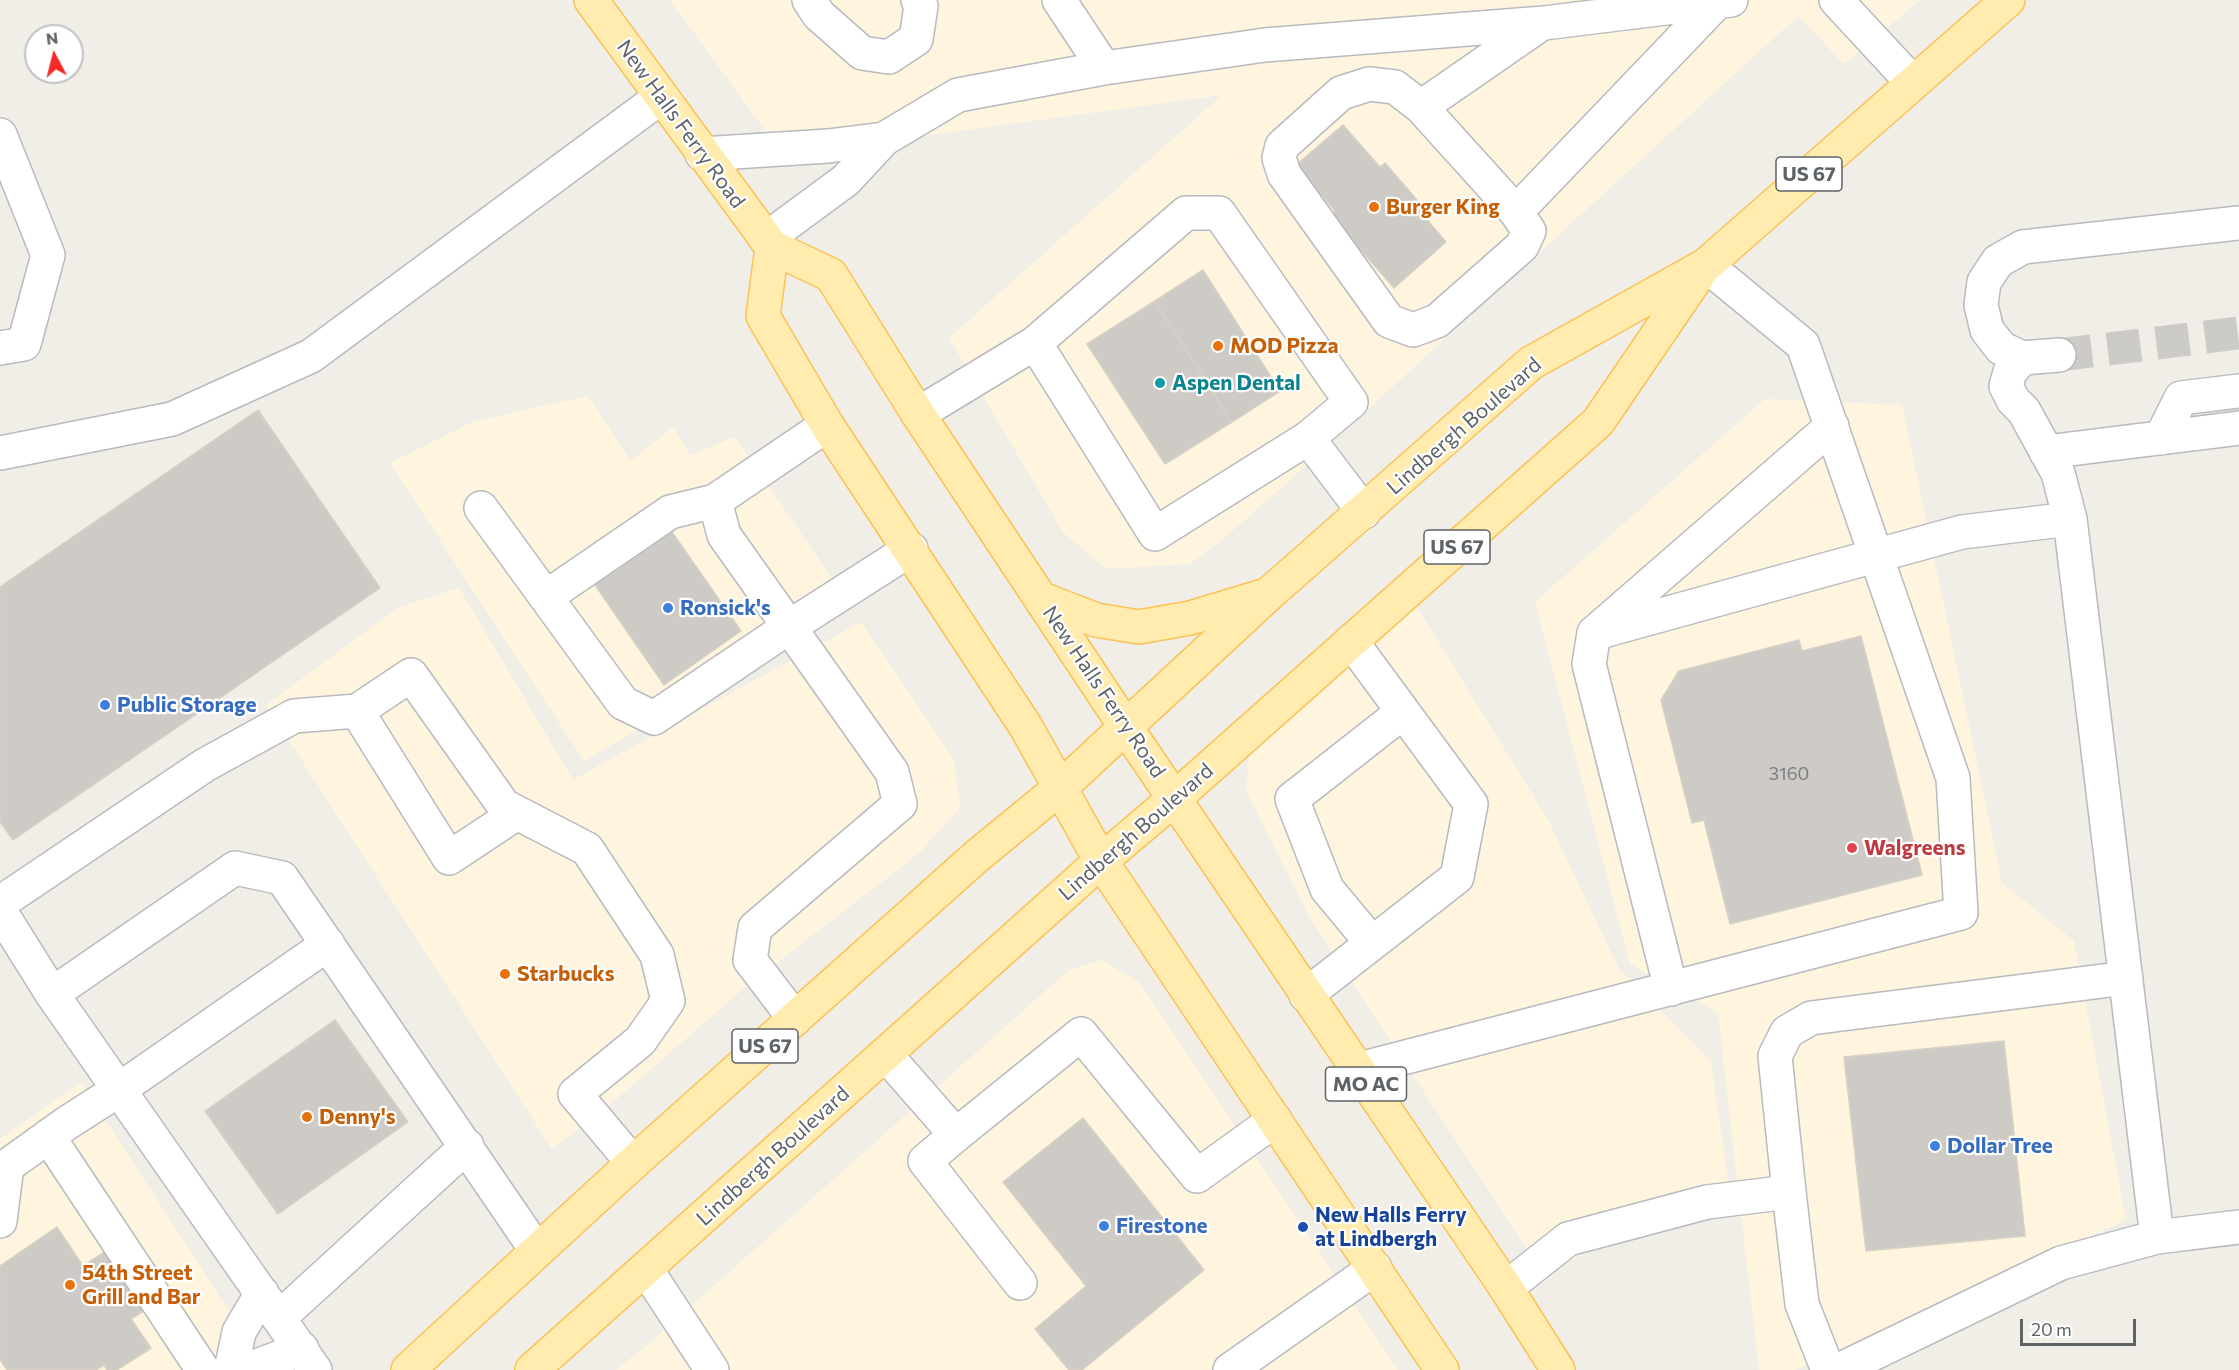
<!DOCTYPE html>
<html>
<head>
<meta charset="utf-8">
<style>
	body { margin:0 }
	#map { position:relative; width:2239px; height:1370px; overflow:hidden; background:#f1eee7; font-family:Commissioner,sans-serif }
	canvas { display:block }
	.north { position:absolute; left:24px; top:24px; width:60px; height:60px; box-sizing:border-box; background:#fff; border:2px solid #bfc1c3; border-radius:50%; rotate:353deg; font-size:16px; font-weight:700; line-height:24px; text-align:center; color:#5e6368 }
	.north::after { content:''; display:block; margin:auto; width:21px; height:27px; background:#f52b28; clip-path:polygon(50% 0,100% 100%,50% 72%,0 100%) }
	.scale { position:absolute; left:2020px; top:1319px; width:116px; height:27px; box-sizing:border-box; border:3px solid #5e6368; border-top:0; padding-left:8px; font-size:18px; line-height:21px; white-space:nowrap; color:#5e6368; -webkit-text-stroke:4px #fff; paint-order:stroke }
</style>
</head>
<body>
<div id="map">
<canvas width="2239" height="1370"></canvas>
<div class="north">N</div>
<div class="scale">20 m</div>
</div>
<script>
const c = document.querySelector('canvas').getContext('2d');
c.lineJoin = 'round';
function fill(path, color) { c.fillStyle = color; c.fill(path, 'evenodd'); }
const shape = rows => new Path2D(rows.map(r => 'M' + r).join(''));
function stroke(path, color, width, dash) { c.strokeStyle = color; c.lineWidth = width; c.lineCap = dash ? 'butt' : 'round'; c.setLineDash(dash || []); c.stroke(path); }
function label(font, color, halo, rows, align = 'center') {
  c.font = font + ' Commissioner,sans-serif'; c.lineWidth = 4.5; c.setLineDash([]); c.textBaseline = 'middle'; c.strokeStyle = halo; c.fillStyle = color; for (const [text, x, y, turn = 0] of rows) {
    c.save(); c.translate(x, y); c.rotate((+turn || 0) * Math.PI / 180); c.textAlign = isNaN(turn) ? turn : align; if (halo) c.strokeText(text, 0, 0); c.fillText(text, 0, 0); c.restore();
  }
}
const commercial = shape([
	[670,0,1920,0,1844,64,1798,16,1308,464,1223,539,1190,564,1106,569,1063,532,949,338,1222,95,783,155],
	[588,396,631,461,673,427,690,455,735,437,836,584,751,663,584,761,390,463,475,421],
	[1765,399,1902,405,2002,883,2074,941,2126,1220,1795,1370,1759,1370,1718,1013,1630,964,1535,602],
	[459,588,573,780,861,622,954,760,960,808,918,854,743,989,620,1096,552,1149,266,705,399,607],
	[1417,607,1547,818,1618,967,1711,1062,1730,1194,1542,1272,1310,918,1246,791,1250,748],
	[1101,960,1139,982,1398,1370,616,1370,653,1340,1069,970],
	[81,1082,267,1370,0,1370,0,1139]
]);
const building = shape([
	[1343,125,1380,167,1385,163,1417,200,1413,203,1446,242,1394,288,1330,215,1335,211,1296,165,1343,125],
	[1203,270,1280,391,1232,422,1155,301,1203,270],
	[1155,301,1232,422,1165,464,1087,344,1155,301],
	[258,410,380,588,13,840,0,822,0,587,258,410],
	[672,532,741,631,664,685,595,585,672,532],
	[1861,636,1922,875,1730,924,1704,820,1692,823,1661,700,1679,671,1799,640,1802,651,1861,636],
	[335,1020,408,1122,278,1214,205,1111,335,1020],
	[2004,1041,2025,1236,1866,1251,1844,1057,2004,1041],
	[1083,1118,1204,1270,1082,1370,1069,1370,1035,1329,1086,1286,1003,1182,1083,1118],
	[57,1227,83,1266,114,1246,153,1305,131,1319,151,1348,117,1370,107,1370,104,1365,96,1370,7,1370,0,1360,0,1266,57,1227]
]);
const minorTunnel = shape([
	[2059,355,2239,333]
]);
const minor = shape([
	[809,0,819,15,862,53,889,57,916,39,921,6,918,0],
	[1059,0,1104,68],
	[1836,0,1913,83],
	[1541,24,1421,107,1516,212,1718,1],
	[1421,107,1395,87,1369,84,1341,93,1282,146,1279,158,1284,174,1389,321,1413,330,1437,321,1522,246,1529,231,1516,212],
	[0,135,48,255,24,344,0,348],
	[702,154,828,146,884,139],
	[766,239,846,180,884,139,958,95,1104,68,1265,45,1544,23,1731,0],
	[1035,343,1186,213,1219,213,1351,402,1308,438],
	[2059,355,2022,358,2001,348,1987,330,1981,305,1984,282,1998,261,2023,247,2239,223],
	[2022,358,2010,372,2006,386,2013,400,2024,411,2058,473,2070,519,2157,1237],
	[918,414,1035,343,1155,534,1308,438,1364,512],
	[2161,438,2181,398,2239,391],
	[2046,452,2239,428],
	[0,453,172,419,311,356,661,97],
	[481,508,623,703,654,718,789,627,911,549],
	[546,597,670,512,715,501],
	[1603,631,1962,532,2070,519],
	[357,711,449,858,517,813],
	[0,903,205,765,294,716,357,711,411,675,504,806,587,849,657,955,668,1001,640,1041,575,1094,633,1163],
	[0,911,52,994,315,1370],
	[1372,943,1327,889,1292,799,1403,712],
	[1671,989,1589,664,1594,633,1832,426],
	[52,994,235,868,282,878,537,1251],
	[1306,995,1457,877,1471,804,1351,641],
	[795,1019,750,960,755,928,900,804,892,772,724,535,715,501,827,425],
	[886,1055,956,1135,1081,1034,1197,1176,1275,1120],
	[1356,1070,1961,913,1953,778,1803,345,1706,265],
	[956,1135,925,1161,1020,1283],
	[48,1136,203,1370],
	[0,1171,67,1123,120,1089,328,944],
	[1789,1192,1802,1304,1828,1370],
	[0,1221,7,1166],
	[646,1269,712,1370],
	[1506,1288,1568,1239,1707,1202,1789,1192,1775,1056,1787,1032,1811,1018,2126,978],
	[280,1317,467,1146],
	[231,1370,239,1332,262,1293],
	[246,1370,302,1349],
	[1230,1370,1375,1268],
	[1839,1370,2061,1263,2157,1237,2239,1227]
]);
const major = shape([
	[591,0,772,247,831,275,918,414,1125,726,1506,1288,1558,1370],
	[772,247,763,316,827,425,1026,727,1101,861,1442,1370],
	[1042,599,1096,620,1139,627,1190,618,1263,596],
	[408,1370,633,1163,977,856,1060,788,1270,593,1531,363,1706,265,2008,0],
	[532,1370,1101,861,1175,798,1598,422,1701,271]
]);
const markers = [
	[1374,207,6,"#e8710a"],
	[1218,346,6,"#e8710a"],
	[1160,383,6,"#0f9aa8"],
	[668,608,6,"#3f7fe0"],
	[105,705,6,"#3f7fe0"],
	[1852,848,6,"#e0444e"],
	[505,974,6,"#e8710a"],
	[307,1117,6,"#e8710a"],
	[1935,1146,6,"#3f7fe0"],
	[1104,1226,6,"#3f7fe0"],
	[1303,1227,6,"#1a4fb4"],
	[70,1285,6,"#e8710a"]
];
const numberNames = [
	["3160",1789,774]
];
const shields = [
	[1809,174,66],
	[1457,547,66],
	[765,1046,66],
	[1366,1084,81]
];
const shieldNames = [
	["US 67",1809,174],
	["US 67",1457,547],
	["US 67",765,1046],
	["MO AC",1366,1084]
];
const streetNames = [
	["New Halls Ferry Road",681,124,54],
	["Lindbergh Boulevard",1464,426,-41],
	["New Halls Ferry Road",1104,692,56],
	["Lindbergh Boulevard",1136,832,-41],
	["Lindbergh Boulevard",773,1156,-42]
];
const foodNames = [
	["Burger King",1386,207],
	["MOD Pizza",1230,346],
	["Starbucks",517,974],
	["Denny's",319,1117],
	["54th Street",82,1273],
	["Grill and Bar",82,1297]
];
const cultureNames = [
	["Aspen Dental",1172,383]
];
const shopNames = [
	["Ronsick's",680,608],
	["Public Storage",117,705],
	["Dollar Tree",1947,1146],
	["Firestone",1116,1226]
];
const healthNames = [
	["Walgreens",1864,848]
];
const transitNames = [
	["New Halls Ferry",1315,1215],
	["at Lindbergh",1315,1239]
];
fill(commercial, '#fff5de');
fill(building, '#cecbc6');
stroke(building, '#d7d0c4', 1.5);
stroke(minorTunnel, '#cccbc7', 33, [33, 16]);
stroke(minor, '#b7babe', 36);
stroke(major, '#fbc256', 36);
stroke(minor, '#fff', 33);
stroke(major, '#ffecae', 33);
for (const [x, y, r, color] of markers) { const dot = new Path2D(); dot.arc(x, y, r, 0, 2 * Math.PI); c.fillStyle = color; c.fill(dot); stroke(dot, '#fff', 2); }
label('18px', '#7a7d80', null, numberNames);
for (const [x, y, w] of shields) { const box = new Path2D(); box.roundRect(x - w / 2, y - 17, w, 34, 4.5); c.fillStyle = '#fff'; c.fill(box); stroke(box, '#5e6368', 1.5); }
label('bold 20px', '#5e6368', null, shieldNames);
label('21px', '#5e6368', '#fff', streetNames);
label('bold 21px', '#c56008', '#fff', foodNames, 'left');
label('bold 21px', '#0d838f', '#fff', cultureNames, 'left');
label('bold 21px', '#366cbe', '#fff', shopNames, 'left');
label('bold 21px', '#be3a42', '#fff', healthNames, 'left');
label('bold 21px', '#164399', '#fff', transitNames, 'left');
</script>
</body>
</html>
